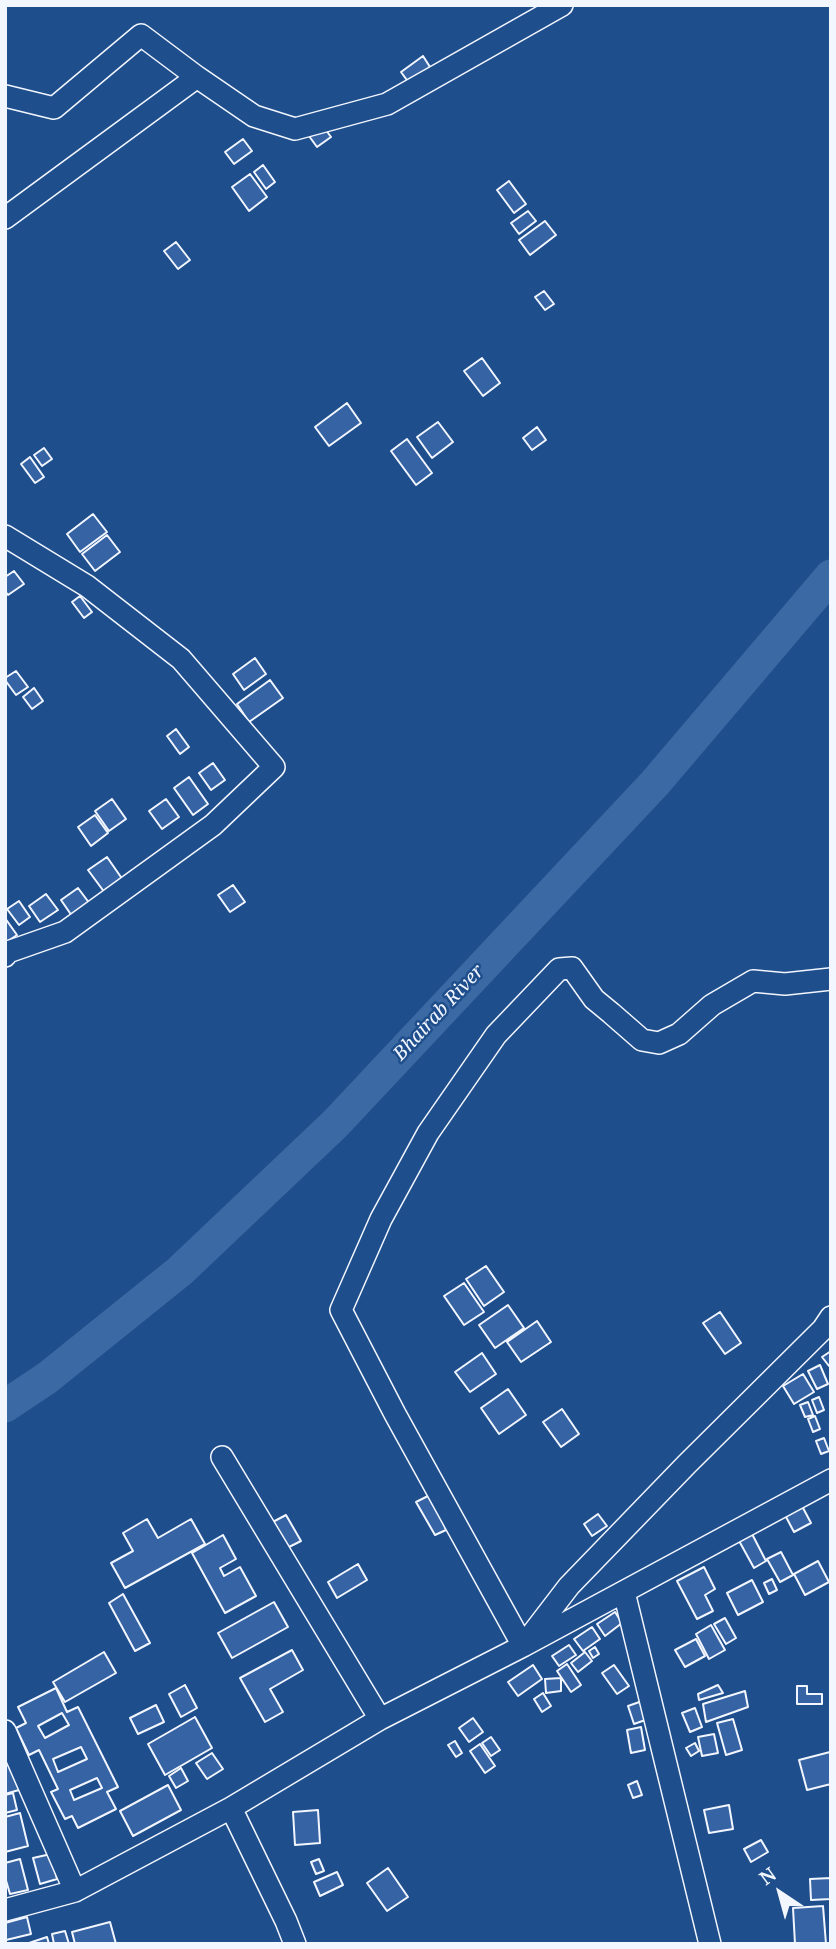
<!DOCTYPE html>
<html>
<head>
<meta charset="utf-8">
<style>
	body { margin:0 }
	#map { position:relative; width:836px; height:1949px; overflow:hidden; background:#1f4e8c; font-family:"Noto Serif",serif }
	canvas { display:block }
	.frame { position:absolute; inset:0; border:7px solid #f2f6ff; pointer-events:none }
	.north { position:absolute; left:745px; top:1858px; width:70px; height:70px; -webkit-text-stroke:5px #1f4e8c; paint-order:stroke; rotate:324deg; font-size:19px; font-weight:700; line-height:28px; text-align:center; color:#f2f6ff }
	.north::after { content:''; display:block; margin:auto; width:24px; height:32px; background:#f2f6ff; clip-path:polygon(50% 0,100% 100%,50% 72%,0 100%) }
</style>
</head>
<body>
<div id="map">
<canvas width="836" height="1949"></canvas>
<div class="frame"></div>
<div class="north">N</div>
</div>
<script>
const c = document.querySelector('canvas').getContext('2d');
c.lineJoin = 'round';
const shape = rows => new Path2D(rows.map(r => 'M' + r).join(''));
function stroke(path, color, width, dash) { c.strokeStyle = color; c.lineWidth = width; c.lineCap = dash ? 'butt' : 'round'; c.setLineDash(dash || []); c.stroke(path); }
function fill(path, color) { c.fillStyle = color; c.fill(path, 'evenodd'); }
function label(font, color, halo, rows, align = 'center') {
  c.font = font + ' "Noto Serif",serif'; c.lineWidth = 5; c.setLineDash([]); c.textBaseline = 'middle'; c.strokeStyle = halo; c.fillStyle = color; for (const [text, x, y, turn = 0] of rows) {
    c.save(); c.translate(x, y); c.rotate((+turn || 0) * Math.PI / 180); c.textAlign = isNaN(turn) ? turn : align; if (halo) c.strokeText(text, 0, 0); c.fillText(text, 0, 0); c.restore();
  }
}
const river = shape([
	[5,1406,47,1378,180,1271,335,1124,655,783,831,576]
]);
const building = shape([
	[423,56,430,67,409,83,401,72,423,56],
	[323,126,331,137,317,147,309,136,323,126],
	[243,139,252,151,234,164,225,152,243,139],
	[263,165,275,182,266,189,254,172,263,165],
	[250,174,267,197,249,211,232,187,250,174],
	[509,181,526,204,514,213,497,190,509,181],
	[528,211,536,221,519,234,511,223,528,211],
	[545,221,556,235,530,255,519,240,545,221],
	[176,242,190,260,178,269,164,251,176,242],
	[544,291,554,304,545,310,535,297,544,291],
	[482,358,500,383,483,396,464,371,482,358],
	[347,403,361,423,329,446,315,427,347,403],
	[438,422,453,442,432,458,417,437,438,422],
	[537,427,546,440,532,450,523,438,537,427],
	[407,439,432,473,416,485,391,451,407,439],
	[44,448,52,459,42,466,34,455,44,448],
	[30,457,44,477,35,483,21,464,30,457],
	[93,514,107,532,80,552,67,534,93,514],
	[107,535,120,552,95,571,82,554,107,535],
	[14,571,24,584,8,595,5,591,5,577,14,571],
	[80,596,92,612,84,618,72,602,80,596],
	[255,658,266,674,244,690,233,674,255,658],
	[16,671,28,687,16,695,5,680,5,678,16,671],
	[270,680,283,698,249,722,237,704,270,680],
	[34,688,43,701,32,709,23,697,34,688],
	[176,729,189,747,180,754,167,736,176,729],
	[213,763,225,780,211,790,199,773,213,763],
	[189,777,208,804,193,815,174,788,189,777],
	[112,799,126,819,109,831,95,811,112,799],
	[166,799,179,817,162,829,149,811,166,799],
	[95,815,108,833,91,846,78,827,95,815],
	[107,857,123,880,105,893,88,870,107,857],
	[233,885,245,902,230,912,218,895,233,885],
	[78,888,90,904,72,916,61,900,78,888],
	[46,894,58,910,40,922,29,906,46,894],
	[19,901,30,917,19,925,7,909,19,901],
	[5,918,17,935,5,943,5,918],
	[486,1266,504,1292,484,1306,466,1279,486,1266],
	[464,1283,484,1312,464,1325,444,1296,464,1283],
	[508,1305,524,1328,495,1348,479,1325,508,1305],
	[720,1312,741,1343,725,1354,703,1323,720,1312],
	[537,1321,551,1342,521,1362,507,1342,537,1321],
	[831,1351,831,1365,829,1366,822,1357,831,1351],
	[482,1353,496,1374,470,1392,455,1372,482,1353],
	[820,1365,828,1384,817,1389,808,1371,820,1365],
	[803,1374,814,1392,794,1404,783,1386,803,1374],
	[508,1389,526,1415,499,1434,481,1408,508,1389],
	[819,1397,824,1410,817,1413,812,1400,819,1397],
	[808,1402,813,1415,805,1417,800,1405,808,1402],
	[562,1409,579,1434,561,1447,543,1422,562,1409],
	[815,1416,820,1429,813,1432,808,1419,815,1416],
	[824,1438,829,1451,821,1454,816,1441,824,1438],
	[432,1494,446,1530,435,1535,416,1502,432,1494],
	[802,1506,811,1523,794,1532,785,1515,802,1506],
	[598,1514,607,1526,592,1536,584,1524,598,1514],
	[286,1515,301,1541,283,1550,269,1524,286,1515],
	[147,1519,158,1538,191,1519,205,1544,125,1588,111,1563,133,1551,123,1533,147,1519],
	[751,1532,766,1561,754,1568,738,1539,751,1532],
	[223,1535,236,1559,220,1568,224,1576,240,1567,256,1596,225,1613,192,1553,223,1535],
	[781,1552,793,1575,780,1582,767,1559,781,1552],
	[818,1561,829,1582,805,1595,794,1574,818,1561],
	[358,1564,367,1580,337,1598,328,1582,358,1564],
	[704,1567,715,1589,705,1595,713,1611,697,1619,677,1581,704,1567],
	[772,1579,777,1590,769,1594,764,1583,772,1579],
	[752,1580,763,1602,738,1615,727,1593,752,1580],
	[123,1594,150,1643,135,1651,109,1603,123,1594],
	[274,1602,288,1627,232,1658,218,1633,274,1602],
	[615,1612,622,1623,605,1636,597,1624,615,1612],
	[725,1618,736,1638,726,1644,714,1624,725,1618],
	[711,1625,725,1650,709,1659,696,1634,711,1625],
	[592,1627,600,1639,583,1651,574,1639,592,1627],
	[696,1639,705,1656,685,1667,675,1650,696,1639],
	[569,1645,576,1655,559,1666,552,1656,569,1645],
	[595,1647,599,1654,593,1658,589,1651,595,1647],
	[292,1650,303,1670,270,1689,283,1712,265,1722,240,1678,292,1650],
	[104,1652,116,1673,65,1702,53,1682,104,1652],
	[585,1652,592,1661,578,1672,571,1663,585,1652],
	[567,1664,581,1685,571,1692,557,1671,567,1664],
	[533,1665,542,1679,518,1696,508,1682,533,1665],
	[614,1665,629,1686,617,1694,602,1673,614,1665],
	[561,1678,561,1691,546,1693,545,1679,561,1678],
	[185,1685,197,1708,181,1717,169,1694,185,1685],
	[718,1685,723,1693,699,1700,698,1694,718,1685],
	[797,1686,807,1686,807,1694,822,1694,822,1704,797,1704,797,1686],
	[56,1688,67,1712,78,1707,118,1787,107,1792,116,1809,78,1828,72,1816,65,1819,51,1792,58,1789,39,1750,29,1755,16,1728,26,1723,18,1707,56,1688],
	[62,1713,69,1725,45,1738,38,1726,62,1713],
	[81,1747,87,1759,58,1772,53,1759,81,1747],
	[97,1778,102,1788,74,1800,70,1790,97,1778],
	[745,1691,748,1707,706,1722,703,1704,745,1691],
	[543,1693,551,1706,542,1712,534,1699,543,1693],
	[645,1700,651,1718,634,1724,628,1706,645,1700],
	[156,1705,164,1722,138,1734,130,1718,156,1705],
	[695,1708,702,1727,690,1732,682,1713,695,1708],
	[195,1717,212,1748,165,1775,148,1744,195,1717],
	[473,1718,483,1732,469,1742,459,1728,473,1718],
	[733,1719,742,1750,726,1755,717,1723,733,1719],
	[641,1727,645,1750,631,1753,627,1730,641,1727],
	[714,1734,718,1753,702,1756,698,1737,714,1734],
	[491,1737,500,1750,491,1756,482,1743,491,1737],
	[455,1741,462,1753,456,1757,448,1745,455,1741],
	[695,1743,699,1751,691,1756,686,1748,695,1743],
	[480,1744,495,1766,485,1773,470,1751,480,1744],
	[830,1752,831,1784,807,1790,799,1760,830,1752],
	[212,1753,223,1769,207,1779,196,1763,212,1753],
	[11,1762,19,1790,5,1794,5,1764,11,1762],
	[181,1768,188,1781,176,1788,169,1776,181,1768],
	[637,1781,642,1795,633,1798,628,1785,637,1781],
	[168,1785,181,1810,133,1836,120,1811,168,1785],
	[13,1793,17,1810,5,1813,5,1795,13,1793],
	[729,1805,733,1829,709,1833,704,1810,729,1805],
	[318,1810,320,1843,295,1845,293,1812,318,1810],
	[20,1813,28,1846,5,1852,5,1817,20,1813],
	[761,1840,768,1852,751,1862,744,1849,761,1840],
	[51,1854,57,1879,40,1884,33,1858,51,1854],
	[20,1859,28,1890,10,1894,5,1877,5,1863,20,1859],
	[319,1859,324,1871,316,1874,311,1862,319,1859],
	[388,1868,408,1897,387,1911,367,1883,388,1868],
	[337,1872,343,1885,320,1896,314,1882,337,1872],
	[831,1878,831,1899,811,1900,810,1879,831,1878],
	[823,1906,826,1944,795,1944,793,1908,823,1906],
	[27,1917,31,1934,6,1940,5,1923,27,1917],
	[110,1922,116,1944,75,1944,72,1932,110,1922],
	[65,1931,69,1944,54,1944,52,1934,65,1931],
	[47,1937,49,1944,26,1944,47,1937]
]);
const minor = shape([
	[5,96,54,108,141,35,197,77],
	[5,218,197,77,254,116,295,129,387,104,562,5],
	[5,536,87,586,181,659,274,767,213,825,65,932,8,952,5,956],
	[831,1317,823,1329,687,1464,569,1586,523,1646,831,1480],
	[222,1457,380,1719,231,1808],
	[624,1592,710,1944],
	[380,1719,523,1646,395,1414,341,1310,381,1219,428,1133,496,1035,559,969,572,968,594,999,611,1013,642,1040,659,1043,679,1034,712,1005,753,981,785,984,831,979],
	[5,1731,75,1891,231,1808,286,1921,295,1944],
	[5,1910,75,1891]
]);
const waterNames = [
	["Bhairab River",439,1013,-47]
];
stroke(river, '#3b69a3', 33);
fill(building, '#3563a3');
stroke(building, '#f2f6ff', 2);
stroke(minor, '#f2f6ff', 24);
stroke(minor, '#1f4e8c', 21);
label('italic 19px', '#f2f6ff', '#1f4e8c', waterNames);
</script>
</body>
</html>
